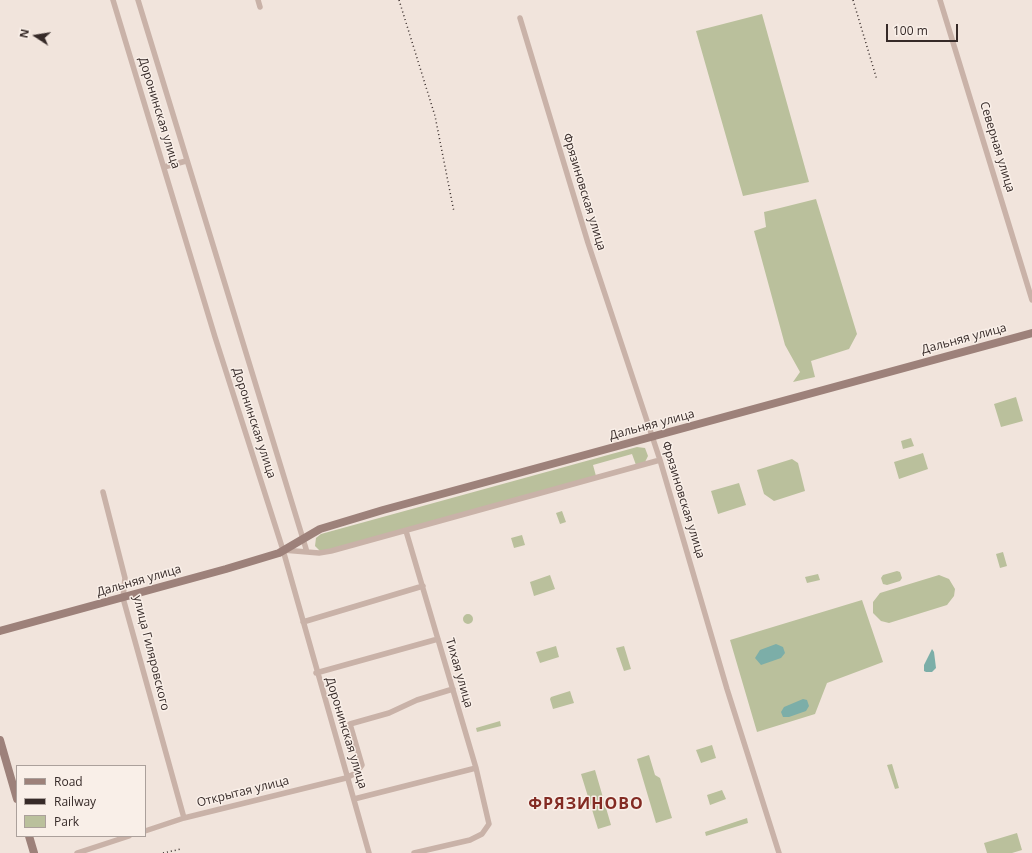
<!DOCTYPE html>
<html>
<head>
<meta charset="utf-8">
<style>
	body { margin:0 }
	#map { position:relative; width:1032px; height:853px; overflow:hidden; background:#f1e4dc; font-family:"Open Sans",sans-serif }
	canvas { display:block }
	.legend { position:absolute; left:16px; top:765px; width:130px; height:72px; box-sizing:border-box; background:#f9efe8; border:1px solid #aba09b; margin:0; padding:5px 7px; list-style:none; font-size:12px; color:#362a28 }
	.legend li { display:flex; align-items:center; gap:8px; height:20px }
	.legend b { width:20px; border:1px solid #aba09b }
	.north { position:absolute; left:16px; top:16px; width:40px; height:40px; -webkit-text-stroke:3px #f9efe8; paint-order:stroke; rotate:282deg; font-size:11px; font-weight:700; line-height:16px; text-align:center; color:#362a28 }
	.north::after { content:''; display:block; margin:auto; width:14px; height:18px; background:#362a28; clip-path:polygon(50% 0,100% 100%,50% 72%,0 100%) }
	.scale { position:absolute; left:886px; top:24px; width:72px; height:18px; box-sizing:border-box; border:2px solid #362a28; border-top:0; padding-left:5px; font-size:12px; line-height:14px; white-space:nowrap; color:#362a28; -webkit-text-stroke:3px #f9efe8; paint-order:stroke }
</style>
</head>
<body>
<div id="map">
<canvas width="1032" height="853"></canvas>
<ul class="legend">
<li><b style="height:5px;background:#9d817a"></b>Road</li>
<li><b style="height:5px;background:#362a28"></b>Railway</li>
<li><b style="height:11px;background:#bac09c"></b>Park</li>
</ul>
<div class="north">N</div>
<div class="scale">100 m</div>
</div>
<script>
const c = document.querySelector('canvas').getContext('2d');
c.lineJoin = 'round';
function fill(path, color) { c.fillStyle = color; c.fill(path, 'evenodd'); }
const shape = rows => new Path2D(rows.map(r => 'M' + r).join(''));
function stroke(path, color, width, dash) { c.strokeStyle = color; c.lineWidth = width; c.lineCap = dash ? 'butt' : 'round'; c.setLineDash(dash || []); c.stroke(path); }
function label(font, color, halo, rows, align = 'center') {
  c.font = font + ' "Open Sans",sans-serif'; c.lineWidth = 3; c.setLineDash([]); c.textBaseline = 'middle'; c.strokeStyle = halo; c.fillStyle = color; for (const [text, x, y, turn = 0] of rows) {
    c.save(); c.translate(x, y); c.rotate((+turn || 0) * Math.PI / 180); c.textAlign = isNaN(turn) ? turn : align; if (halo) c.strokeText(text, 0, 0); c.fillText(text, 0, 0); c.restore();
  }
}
const green = shape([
	[762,14,809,182,743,196,696,31],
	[816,199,857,334,849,349,811,361,815,377,793,382,800,372,785,345,754,231,766,227,764,212],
	[1016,397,1023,421,1001,427,994,404],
	[911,438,914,446,903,449,901,441],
	[637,447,645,448,648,456,645,462,636,465,632,454,593,465,596,476,326,551,319,550,315,546,316,538,321,534],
	[923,453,928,469,899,479,894,462],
	[792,459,798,463,805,491,774,501,764,494,757,470],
	[739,483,746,505,718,514,711,491],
	[562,511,566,522,560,524,556,513],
	[522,535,525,545,514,548,511,538],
	[1003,552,1007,566,1000,568,996,554],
	[897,571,900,572,902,578,900,581,887,585,883,584,881,578,883,575],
	[818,574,820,580,807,583,805,577],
	[550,575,555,589,534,596,530,582],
	[939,575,949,579,955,589,954,596,947,605,889,623,881,621,873,613,873,602,880,593],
	[862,600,883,662,827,683,815,714,757,732,730,640],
	'463 619a5 5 0 1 1 10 0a5 5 0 1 1-10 0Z',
	[556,646,559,657,540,663,536,652],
	[624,646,631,669,624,671,616,648],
	[570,691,574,703,553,709,550,699,551,697],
	[500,721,501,726,477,732,476,728],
	[712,745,716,758,701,763,696,750],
	[649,755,655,775,660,778,672,818,656,823,637,759],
	[892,764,899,788,895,789,887,765],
	[595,770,611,825,598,829,581,774],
	[722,790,726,799,710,805,707,795],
	[747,818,748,823,706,836,705,832],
	[1017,833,1022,850,1012,853,987,853,984,843]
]);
const water = shape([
	[776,644,783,647,785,653,781,658,761,665,755,658,760,650],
	[932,649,934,652,936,668,932,672,926,672,924,671,924,665],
	[803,699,807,700,809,706,806,711,789,717,783,717,781,712,784,707]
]);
const street = shape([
	[113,0,215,337,283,550,369,853],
	[138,0,307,552],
	[258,0,260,7],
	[940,0,1032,300],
	[520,18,588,243,660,460,727,689,779,853],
	[164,167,186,161],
	[103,492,125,578,123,598,184,818],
	[406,531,476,768,489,824,482,834,470,840,414,853],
	[283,550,319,553,331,551,660,460],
	[303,622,423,586],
	[316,673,438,639],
	[354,799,476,768],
	[145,831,184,818,346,778,356,773,362,765,350,724,389,713,417,700,453,689],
	[77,853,129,836]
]);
const secondary = shape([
	[0,631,226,569,279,553,320,529,383,510,1032,333],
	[0,740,17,799],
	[29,836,34,853]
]);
const rail = shape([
	[399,0,435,116,454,212],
	[853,0,877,80],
	[163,853,181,849]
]);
const streetNames = [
	["Доронинская улица",159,113,73],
	["Северная улица",997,147,73],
	["Фрязиновская улица",584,192,73],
	["Дальняя улица",964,339,-15],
	["Доронинская улица",254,423,72],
	["Дальняя улица",652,425,-15],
	["Фрязиновская улица",683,500,73],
	["Дальняя улица",139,581,-16],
	["улица Гиляровского",151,653,76],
	["Тихая улица",459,673,74],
	["Доронинская улица",346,733,73],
	["Открытая улица",243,792,-14]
];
const districtNames = [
	["ФРЯЗИНОВО",586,804]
];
fill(green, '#bac09c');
fill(water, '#7caea8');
stroke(street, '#c9b2a8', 5.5);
stroke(secondary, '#9d817a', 8);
stroke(rail, '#362a28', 1.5, [1, 3]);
label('12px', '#362a28', '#f9efe8', streetNames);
c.letterSpacing = '1px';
label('bold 16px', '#832b23', '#f9efe8', districtNames);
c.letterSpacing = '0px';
</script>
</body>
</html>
